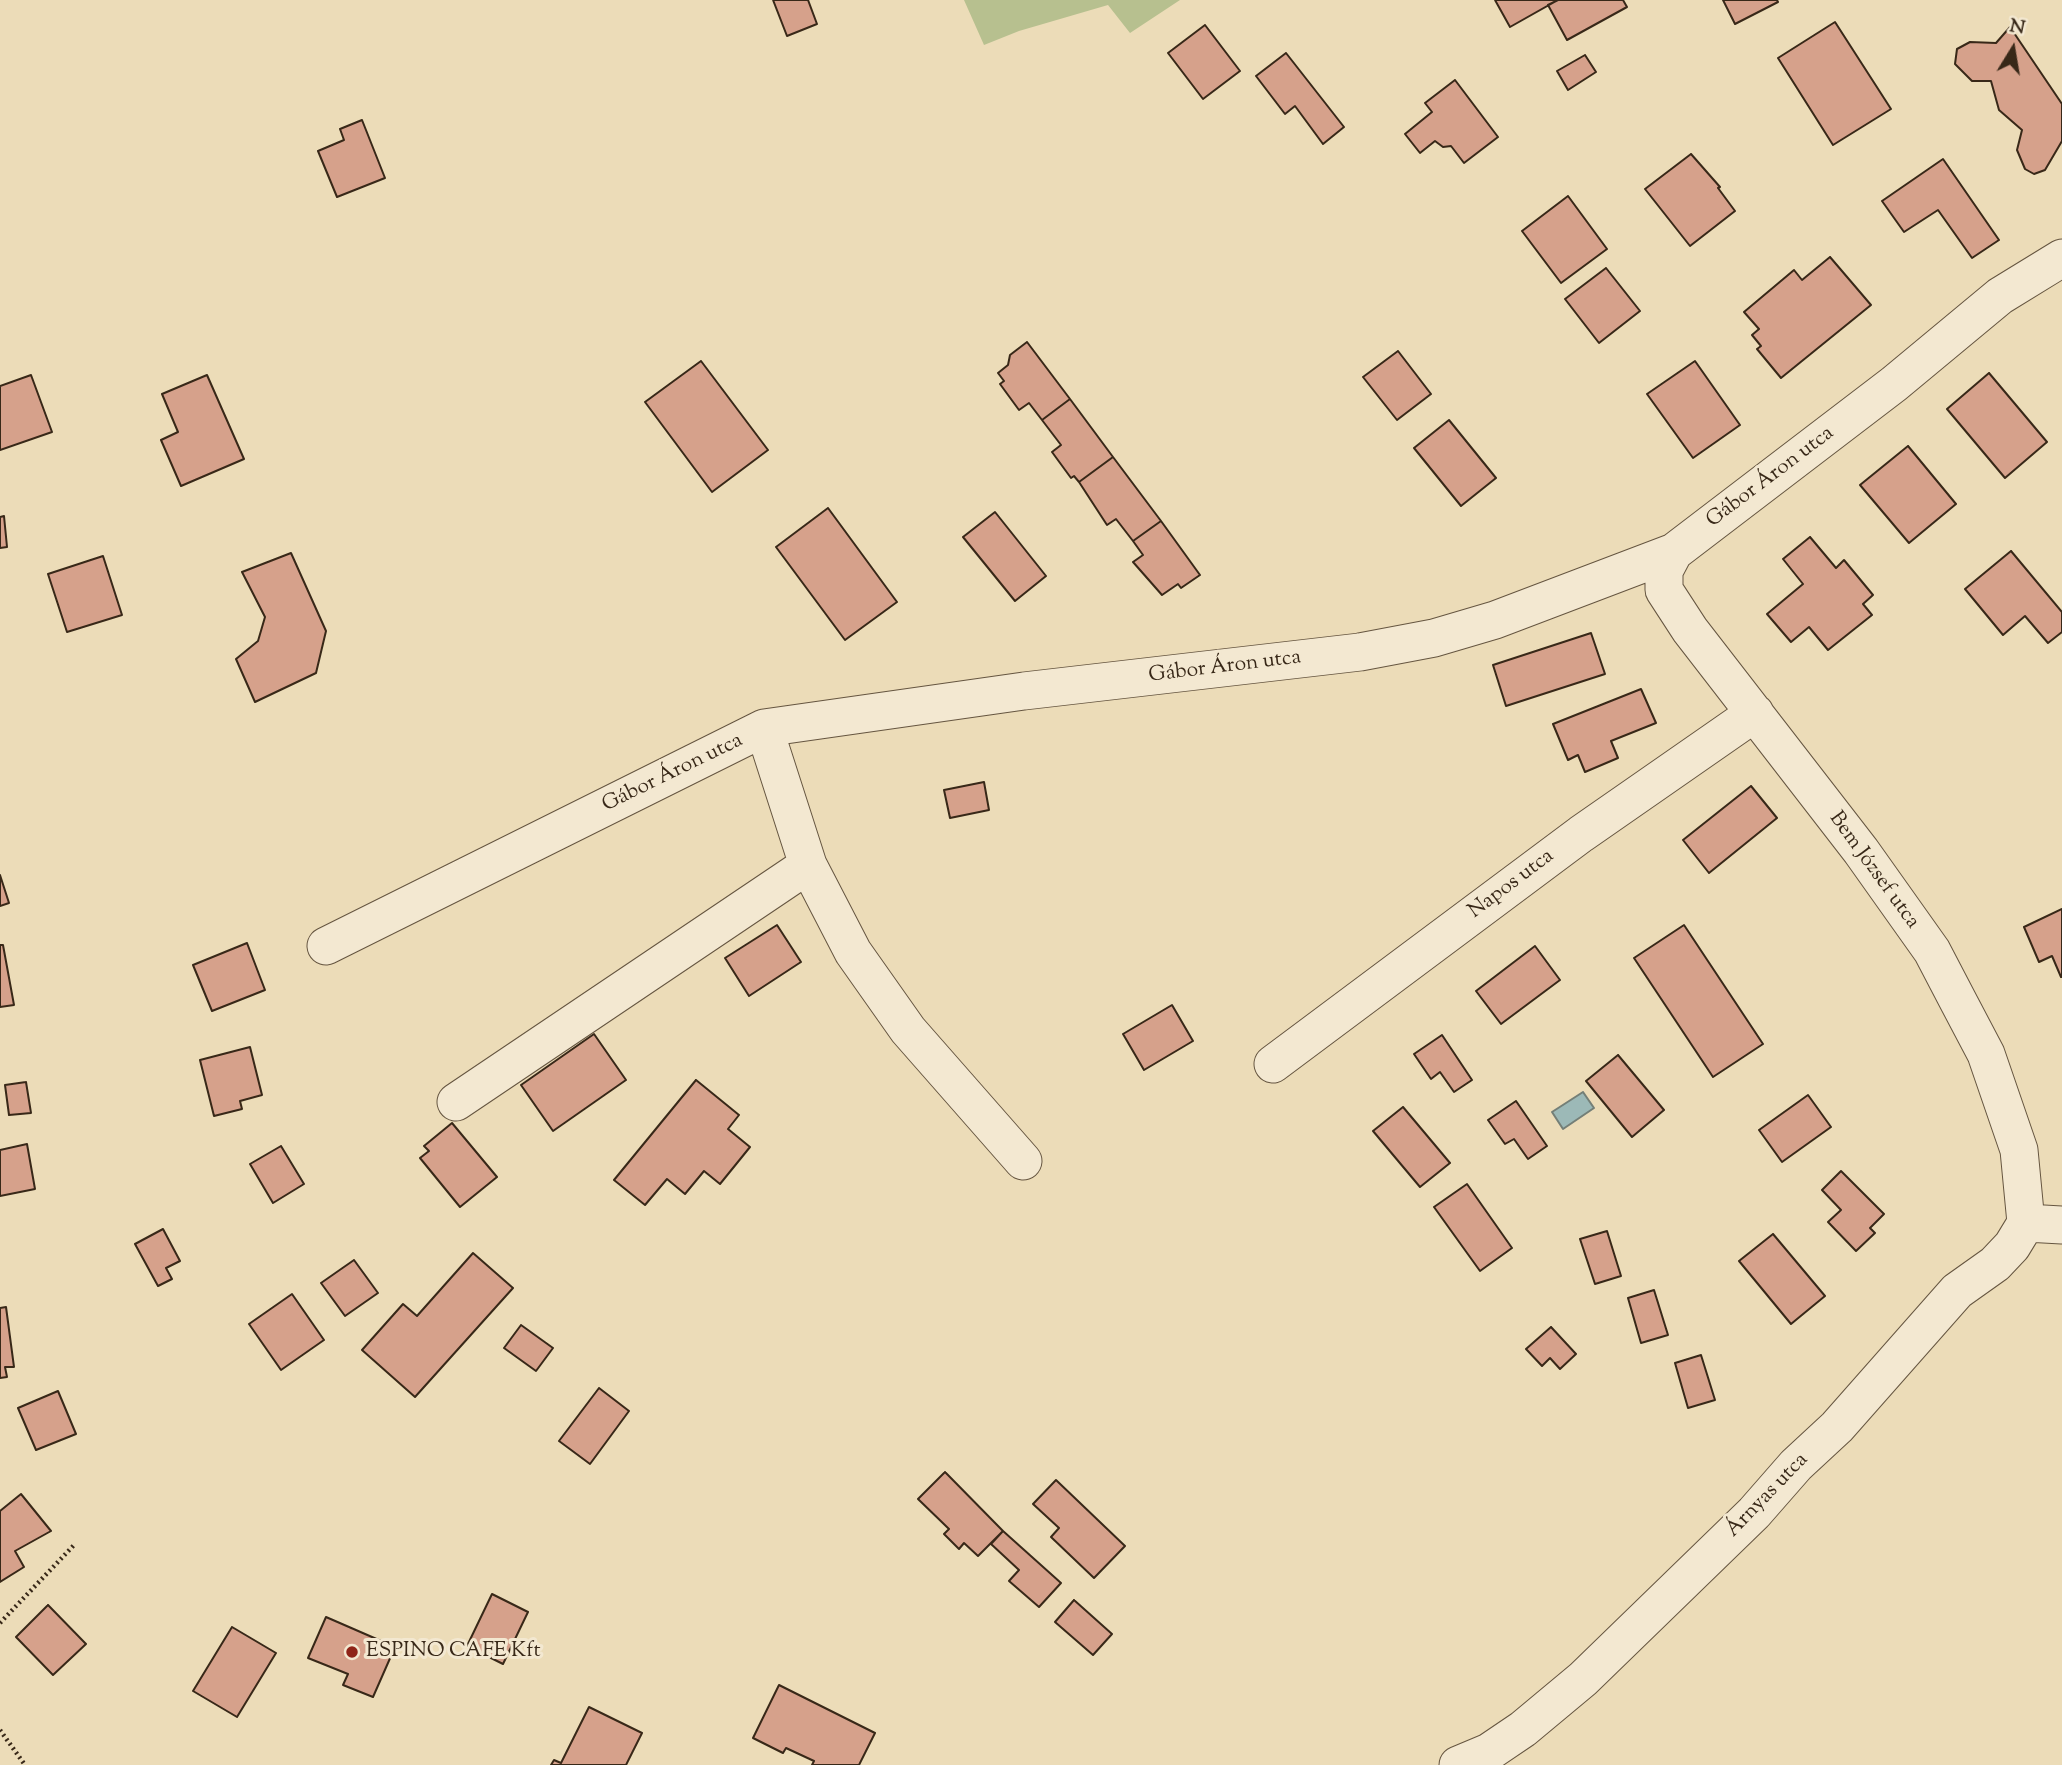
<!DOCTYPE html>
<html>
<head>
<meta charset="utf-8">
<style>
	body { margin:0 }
	#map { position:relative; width:2062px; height:1765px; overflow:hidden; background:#ecdcb8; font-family:"Sorts Mill Goudy",serif }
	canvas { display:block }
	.north { position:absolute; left:1978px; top:14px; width:70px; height:70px; -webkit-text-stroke:5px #f3e8d1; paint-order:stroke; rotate:11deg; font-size:19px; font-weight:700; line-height:28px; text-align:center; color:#382818 }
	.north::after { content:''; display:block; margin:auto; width:24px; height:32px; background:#382818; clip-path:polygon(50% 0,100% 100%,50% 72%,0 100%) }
</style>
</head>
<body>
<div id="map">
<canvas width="2062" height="1765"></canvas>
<div class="north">N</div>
</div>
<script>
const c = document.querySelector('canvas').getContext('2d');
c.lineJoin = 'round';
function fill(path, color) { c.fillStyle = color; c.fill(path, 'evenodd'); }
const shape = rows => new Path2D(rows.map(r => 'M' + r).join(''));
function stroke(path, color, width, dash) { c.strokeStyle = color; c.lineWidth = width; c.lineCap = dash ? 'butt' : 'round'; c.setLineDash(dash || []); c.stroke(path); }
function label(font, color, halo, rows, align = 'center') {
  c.font = font + ' "Sorts Mill Goudy",serif'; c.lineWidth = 6; c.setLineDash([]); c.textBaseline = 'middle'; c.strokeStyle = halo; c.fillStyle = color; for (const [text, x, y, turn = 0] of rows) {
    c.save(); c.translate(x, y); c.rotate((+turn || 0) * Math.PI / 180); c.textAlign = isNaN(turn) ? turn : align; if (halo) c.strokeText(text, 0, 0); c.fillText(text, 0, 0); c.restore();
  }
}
const green = shape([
	[964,0,1180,0,1130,33,1108,5,1019,31,984,45]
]);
const water = shape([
	[1583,1092,1594,1108,1563,1129,1552,1112,1583,1092]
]);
const building = shape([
	[773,0,808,0,817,24,787,36,773,0],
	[1495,0,1558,0,1510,27,1495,0],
	[1558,0,1623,0,1627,7,1567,40,1548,5,1558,0],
	[1723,0,1777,0,1778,2,1735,24,1723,0],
	[1835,22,1891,109,1833,145,1778,58,1835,22],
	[1205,25,1240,71,1203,99,1168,53,1205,25],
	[2010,27,2062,104,2062,141,2045,170,2034,174,2025,169,2017,150,2022,130,1999,110,1991,81,1972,81,1955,64,1957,49,1970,42,1996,43,2010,27],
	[1286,53,1344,127,1323,144,1295,106,1285,114,1256,76,1286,53],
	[1585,55,1596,72,1568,90,1557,71,1585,55],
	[1455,80,1498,137,1464,163,1451,146,1443,147,1435,141,1420,153,1405,134,1432,112,1425,103,1455,80],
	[362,120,385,178,337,197,318,151,344,140,340,129,362,120],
	[1691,154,1720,187,1718,188,1735,211,1690,246,1645,189,1691,154],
	[1943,159,1999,240,1972,258,1938,210,1904,232,1882,201,1943,159],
	[1568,196,1607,249,1561,283,1522,231,1568,196],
	[1830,257,1871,305,1781,378,1757,349,1761,346,1752,335,1759,329,1744,312,1794,270,1802,280,1830,257],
	[1606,268,1640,311,1599,343,1565,299,1606,268],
	[1027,342,1070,399,1042,420,1029,403,1019,410,1000,384,1004,381,998,373,1008,365,1010,355,1027,342],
	[1398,351,1431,394,1397,420,1363,377,1398,351],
	[701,361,768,450,712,492,645,402,701,361],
	[1695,361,1740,425,1693,458,1647,394,1695,361],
	[1989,373,2047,442,2005,478,1947,409,1989,373],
	[31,375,52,432,0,450,0,386,31,375],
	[207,375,244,459,181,486,161,440,178,432,162,394,207,375],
	[1070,399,1113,457,1079,482,1074,476,1071,478,1052,452,1061,445,1042,420,1070,399],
	[1449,420,1496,478,1461,506,1414,448,1449,420],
	[1908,446,1956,504,1909,543,1860,485,1908,446],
	[1113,457,1161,521,1133,541,1116,519,1107,525,1079,482,1113,457],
	[828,508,897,602,845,640,776,547,828,508],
	[995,512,1046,576,1015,601,963,537,995,512],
	[4,516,7,547,0,548,0,517,4,516],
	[1161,521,1200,575,1181,588,1178,584,1162,595,1133,562,1143,555,1133,541,1161,521],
	[1810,537,1836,568,1844,560,1873,595,1863,604,1872,615,1828,650,1809,627,1791,642,1767,614,1803,584,1783,559,1810,537],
	[2011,551,2062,612,2062,632,2048,643,2025,616,2003,635,1965,589,2011,551],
	[291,553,326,631,316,673,255,702,236,659,258,641,265,617,242,572,291,553],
	[103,556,122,615,67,632,48,574,103,556],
	[1591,633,1605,674,1506,706,1493,665,1591,633],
	[1641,689,1656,723,1611,741,1618,758,1585,772,1578,755,1568,760,1553,724,1641,689],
	[984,782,989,810,950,818,944,790,984,782],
	[1751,786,1777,818,1709,873,1683,840,1751,786],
	[0,875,9,903,0,906,0,875],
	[2062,909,2062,977,2061,977,2052,956,2039,962,2024,927,2062,909],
	[777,925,801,962,749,996,725,958,777,925],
	[1684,925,1763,1044,1713,1077,1634,958,1684,925],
	[247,943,265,990,212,1011,193,965,247,943],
	[0,945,3,945,14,1005,0,1007,0,945],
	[1535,946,1560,980,1501,1024,1476,991,1535,946],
	[1172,1005,1193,1041,1144,1070,1123,1034,1172,1005],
	[594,1034,626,1080,553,1131,521,1085,594,1034],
	[1442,1035,1472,1080,1454,1092,1440,1072,1431,1079,1414,1054,1442,1035],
	[250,1047,262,1095,240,1101,242,1109,214,1116,200,1060,250,1047],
	[1618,1055,1664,1110,1632,1137,1586,1081,1618,1055],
	[696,1080,739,1115,728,1129,750,1147,720,1184,704,1171,685,1194,667,1179,645,1205,614,1180,696,1080],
	[26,1082,31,1113,9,1115,5,1085,26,1082],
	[1808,1095,1831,1127,1782,1162,1759,1130,1808,1095],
	[1516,1101,1547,1146,1528,1159,1514,1139,1505,1144,1488,1120,1516,1101],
	[1403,1107,1450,1163,1420,1187,1373,1131,1403,1107],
	[452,1123,497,1177,460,1207,420,1158,429,1151,424,1146,452,1123],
	[27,1144,35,1189,0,1196,0,1150,27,1144],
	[281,1146,304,1184,273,1203,250,1164,281,1146],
	[1841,1171,1884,1214,1870,1228,1875,1233,1856,1251,1828,1222,1841,1210,1822,1190,1841,1171],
	[1467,1184,1512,1248,1480,1271,1434,1207,1467,1184],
	[163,1229,180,1261,166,1268,172,1279,158,1286,135,1244,163,1229],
	[1607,1231,1621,1276,1595,1284,1580,1239,1607,1231],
	[1773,1234,1825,1296,1791,1324,1739,1261,1773,1234],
	[473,1253,513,1288,415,1397,362,1350,403,1304,417,1316,473,1253],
	[354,1260,378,1293,345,1316,321,1283,354,1260],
	[1654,1290,1668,1335,1641,1343,1628,1298,1654,1290],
	[292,1294,324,1340,281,1370,249,1324,292,1294],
	[6,1307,14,1367,5,1367,7,1377,0,1378,0,1308,6,1307],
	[521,1325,553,1348,536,1371,504,1348,521,1325],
	[1551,1327,1576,1354,1560,1369,1550,1358,1542,1366,1526,1349,1551,1327],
	[1701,1355,1715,1400,1688,1408,1675,1363,1701,1355],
	[599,1388,629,1411,590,1464,559,1441,599,1388],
	[58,1391,76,1434,36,1450,18,1408,58,1391],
	[945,1472,1003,1531,978,1556,964,1543,959,1549,944,1534,949,1529,918,1499,945,1472],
	[1056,1480,1125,1546,1094,1578,1051,1537,1059,1528,1033,1504,1056,1480],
	[21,1494,51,1531,15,1551,24,1567,0,1582,0,1511,21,1494],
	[1003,1531,1061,1583,1039,1607,1009,1581,1019,1570,991,1544,1003,1531],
	[492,1594,528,1612,503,1664,467,1646,492,1594],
	[1074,1600,1112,1634,1093,1655,1055,1622,1074,1600],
	[48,1605,86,1644,53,1675,16,1637,48,1605],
	[326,1617,395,1647,373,1697,343,1685,348,1674,308,1658,326,1617],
	[232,1627,276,1653,237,1717,193,1691,232,1627],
	[779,1685,875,1733,859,1765,812,1765,814,1761,786,1748,783,1753,753,1738,779,1685],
	[589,1707,642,1733,626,1765,551,1765,554,1760,561,1763,589,1707]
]);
const path = shape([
	[0,1623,74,1545],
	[0,1730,25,1765]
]);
const minor = shape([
	[1674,552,1664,571,1664,590,1690,630,1861,851,1932,951,1956,997,1986,1054,2019,1150,2026,1223],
	[764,728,808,865,853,952,908,1030,1023,1161],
	[326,946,764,728,1024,691,1360,652,1434,638,1495,620,1674,552,1894,384,2000,296,2062,258],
	[1273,1064,1581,834,1755,713],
	[456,1102,808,865],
	[2026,1223,2062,1225],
	[1458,1765,1489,1752,1523,1729,1583,1679,1754,1513,1796,1465,1837,1427,1957,1291,1995,1264,2012,1246,2026,1223]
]);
const markers = [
	[352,1652,7,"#8f2418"]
];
const streetNames = [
	["Gábor Áron utca",1771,478,-37],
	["Gábor Áron utca",1225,668,-7],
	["Gábor Áron utca",673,774,-26],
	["Bem József utca",1873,871,54],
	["Napos utca",1512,885,-37],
	["Árnyas utca",1768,1496,-46]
];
const poiNames = [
	["ESPINO CAFE Kft",366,1652]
];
fill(green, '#b7c08f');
fill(water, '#9cb9b7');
stroke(water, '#747f77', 2);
fill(building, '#d6a18b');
stroke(building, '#382818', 2);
stroke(minor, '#655540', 39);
stroke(path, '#382818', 4.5, [2, 3.5]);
stroke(minor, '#f3e8d1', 37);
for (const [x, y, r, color] of markers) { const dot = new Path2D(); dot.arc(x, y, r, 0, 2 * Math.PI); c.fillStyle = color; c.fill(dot); stroke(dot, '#f3e8d1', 2.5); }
label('21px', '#382818', '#f3e8d1', streetNames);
label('21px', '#382818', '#f3e8d1', poiNames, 'left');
</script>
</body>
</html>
